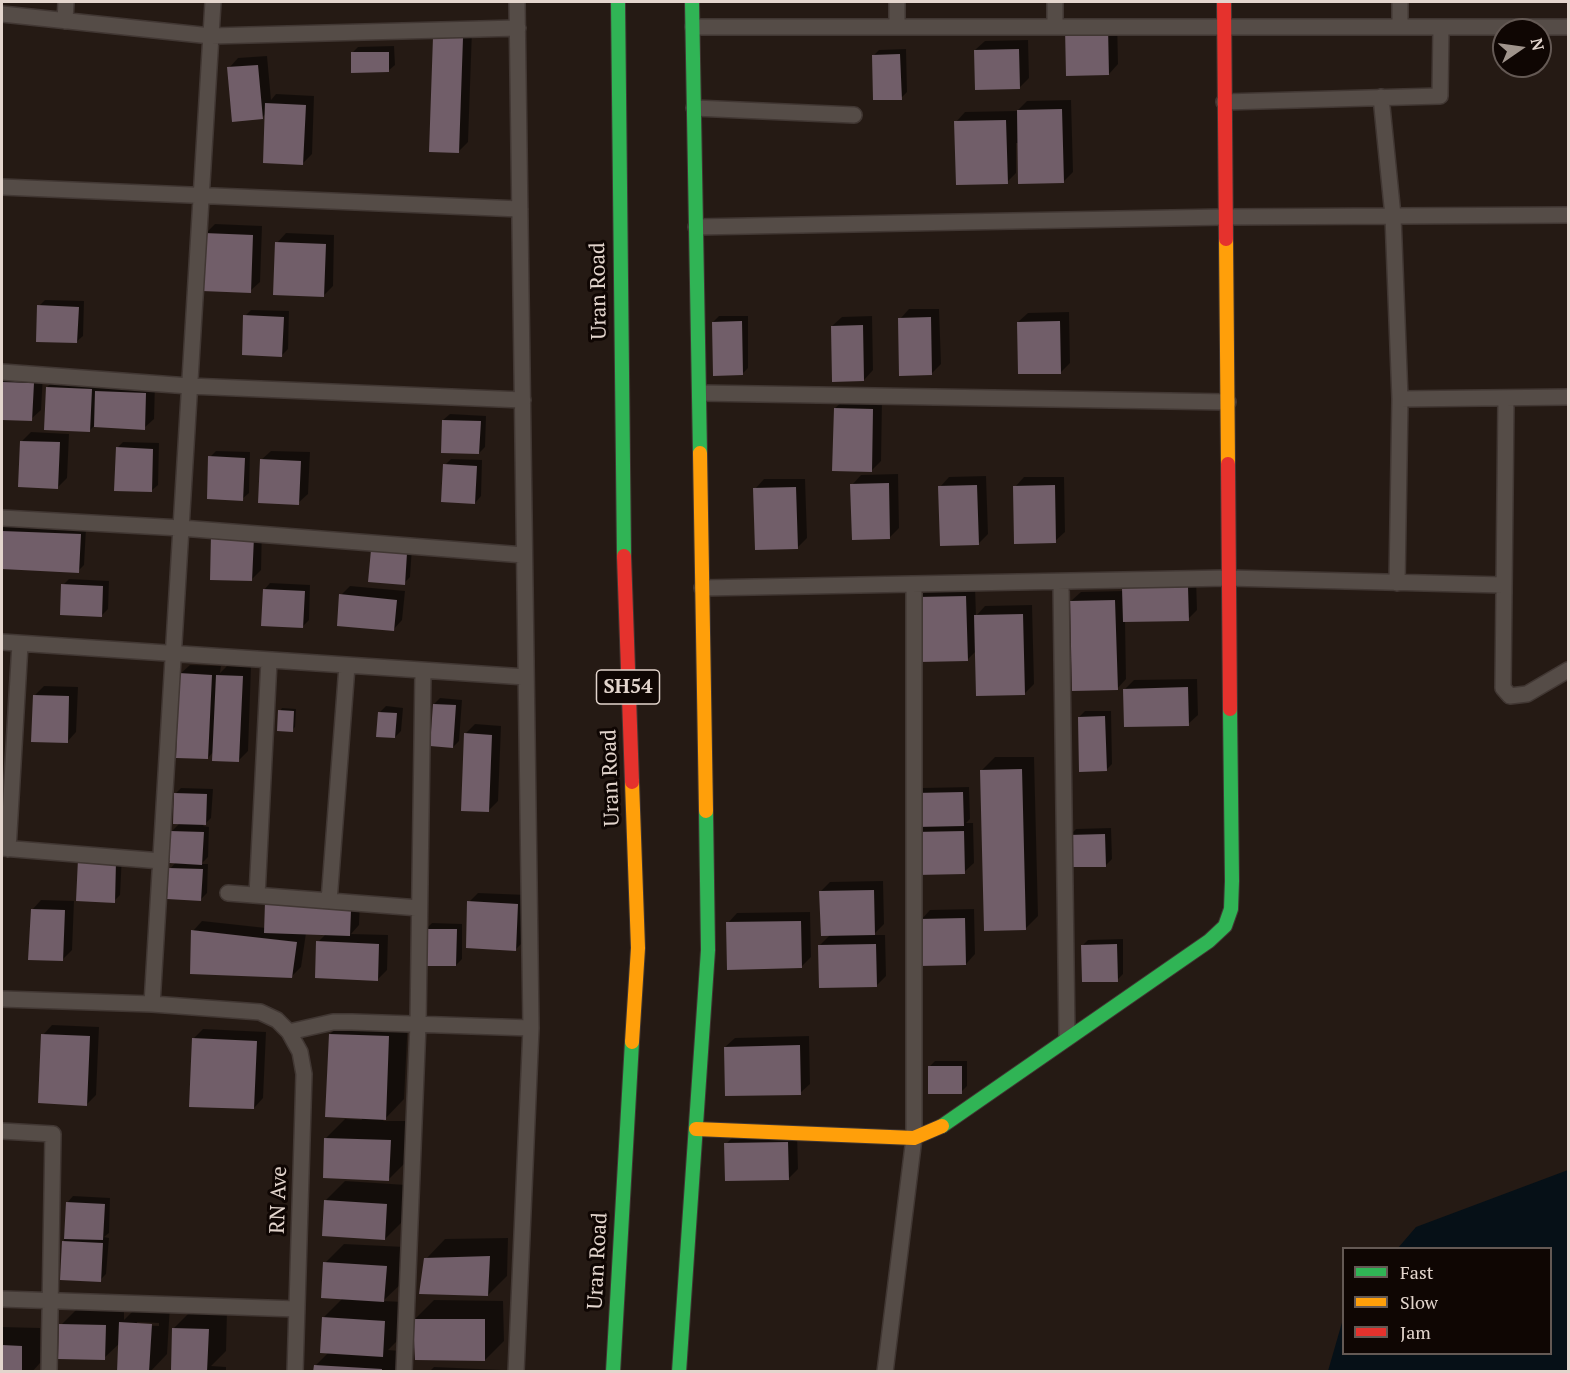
<!DOCTYPE html>
<html>
<head>
<meta charset="utf-8">
<style>
	body { margin:0 }
	#map { position:relative; width:1570px; height:1373px; overflow:hidden; background:#251a14; font-family:"PT Serif",serif }
	canvas { display:block }
	.frame { position:absolute; inset:0; border:3px solid #e3d5cd; pointer-events:none }
	.legend { position:absolute; left:1342px; top:1247px; width:210px; height:108px; box-sizing:border-box; background:#0f0603; border:2px solid #645954; margin:0; padding:8px 10px; list-style:none; font-size:18px; color:#e3d5cd }
	.legend li { display:flex; align-items:center; gap:12px; height:30px }
	.legend b { width:30px; border:2px solid #645954 }
	.north { position:absolute; left:1492px; top:18px; width:60px; height:60px; box-sizing:border-box; background:#0f0603; border:2px solid #645954; border-radius:50%; rotate:77deg; font-size:16px; font-weight:700; line-height:24px; text-align:center; color:#e3d5cd }
	.north::after { content:''; display:block; margin:auto; width:21px; height:27px; background:#a0948c; clip-path:polygon(50% 0,100% 100%,50% 72%,0 100%) }
</style>
</head>
<body>
<div id="map">
<canvas width="1570" height="1373"></canvas>
<div class="frame"></div>
<ul class="legend">
<li><b style="height:8px;background:#30b455"></b>Fast</li>
<li><b style="height:8px;background:#ff9f0a"></b>Slow</li>
<li><b style="height:8px;background:#e5322d"></b>Jam</li>
</ul>
<div class="north">N</div>
</div>
<script>
const c = document.querySelector('canvas').getContext('2d');
c.lineJoin = 'round';
function fill(path, color) { c.fillStyle = color; c.fill(path, 'evenodd'); }
const shape = rows => new Path2D(rows.map(r => 'M' + r).join(''));
function stroke(path, color, width, dash) { c.strokeStyle = color; c.lineWidth = width; c.lineCap = dash ? 'butt' : 'round'; c.setLineDash(dash || []); c.stroke(path); }
function label(font, color, halo, rows, align = 'center') {
  c.font = font + ' "PT Serif",serif'; c.lineWidth = 6; c.setLineDash([]); c.textBaseline = 'middle'; c.strokeStyle = halo; c.fillStyle = color; for (const [text, x, y, turn = 0] of rows) {
    c.save(); c.translate(x, y); c.rotate((+turn || 0) * Math.PI / 180); c.textAlign = isNaN(turn) ? turn : align; if (halo) c.strokeText(text, 0, 0); c.fillText(text, 0, 0); c.restore();
  }
}
const water = shape([
	[1568,1170,1568,1371,1328,1371,1343,1319,1344,1354,1550,1354,1550,1248,1398,1248,1416,1227]
]);
const shadow = shape([
	[1117,18,1118,64,1109,74,1067,28,1076,19],
	[472,30,468,142,458,152,435,38],
	[1028,40,1029,78,1019,88,975,50,985,41],
	[394,46,395,65,388,71,352,53,358,47],
	[906,49,907,92,901,98,873,56,879,50],
	[267,56,271,100,276,94,314,96,312,154,302,164,266,113,262,118,229,68,238,58],
	[1071,100,1073,172,1063,182,1019,143,1016,143,1016,173,1007,182,956,122,965,112,1017,111,1027,101],
	[215,224,262,226,260,282,250,291,205,234],
	[286,233,334,235,333,286,323,296,277,243],
	[45,300,84,301,83,336,76,342,39,306],
	[909,309,939,309,941,364,931,374,900,319],
	[251,310,289,311,288,349,282,355,245,316],
	[1069,312,1070,363,1061,372,1018,322,1028,313],
	[719,316,748,316,748,368,742,374,713,322],
	[872,316,873,370,864,380,832,326,842,317],
	[2,372,43,374,41,410,31,419,2,418],
	[57,378,101,380,100,388,106,382,155,384,154,419,144,428,94,426,89,431,47,387],
	[845,399,882,400,881,461,871,471,835,408],
	[450,414,486,416,485,447,479,453,443,420],
	[31,432,69,434,67,478,58,487,22,441],
	[123,442,159,443,158,485,151,491,117,448],
	[216,451,250,452,249,493,242,499,210,457],
	[271,451,310,452,308,494,298,503,261,460],
	[451,459,482,460,481,496,475,503,445,465],
	[898,474,899,528,889,538,852,485,861,475],
	[986,476,988,534,978,544,940,487,949,477],
	[1024,477,1064,477,1065,532,1055,541,1015,487],
	[764,479,805,479,807,538,797,548,755,489],
	[4,525,86,528,84,565,78,571,2,568,2,527],
	[262,528,261,570,251,580,211,578],
	[378,545,412,547,410,577,404,583],
	[1196,578,1197,610,1188,619,1125,621,1126,679,1117,689,1071,601,1081,592,1124,591,1133,579],
	[69,579,109,581,108,609,102,615,63,585],
	[270,583,310,585,309,620,303,626,264,590],
	[350,586,405,591,402,620,393,630,341,595],
	[975,587,976,616,985,606,1032,605,1034,684,1025,693,977,650,967,660,919,597,929,588],
	[190,665,221,666,220,673,227,666,251,667,248,751,239,760,214,751,208,758,180,674],
	[1197,679,1198,715,1188,724,1124,690,1134,680],
	[44,686,78,687,76,732,67,742,35,695],
	[440,698,462,700,459,741,453,747,434,704],
	[386,706,403,708,401,731,395,737,380,712],
	[282,708,296,709,295,727,292,730,280,711],
	[1085,711,1111,711,1112,764,1106,770,1079,717],
	[475,724,501,726,498,801,488,811,465,734],
	[995,757,1034,757,1038,916,1025,929,982,770],
	[969,787,970,819,966,823,973,823,974,863,964,872,916,833,924,826,917,794,923,788],
	[181,788,213,789,211,818,203,826,209,827,208,857,201,864,208,864,207,893,201,899,170,869,176,862,172,831,180,823,175,794],
	[1111,828,1112,859,1106,865,1070,835,1076,829],
	[122,855,120,895,114,901,78,900],
	[883,881,884,924,873,935,885,935,886,976,877,985,820,945,830,935,821,891,830,882],
	[478,893,527,895,525,940,516,949,469,902],
	[41,900,74,901,72,950,62,960,32,910],
	[360,901,359,925,351,934,388,935,387,970,377,980,318,942,326,934,306,933,301,967,291,977,193,931,202,921,266,928],
	[974,909,975,954,966,964,921,920,930,910],
	[810,912,811,957,801,967,728,923,737,913],
	[432,923,462,924,462,959,456,965,426,929],
	[1123,939,1123,974,1117,980,1082,946,1088,940],
	[349,1015,408,1018,404,1099,383,1121,409,1121,408,1160,389,1179,326,1138,345,1119,362,1120,330,1034],
	[52,1025,99,1027,96,1095,87,1104,43,1035],
	[203,1029,266,1032,263,1098,254,1108,194,1038],
	[809,1036,810,1084,800,1093,725,1047,735,1038],
	[935,1061,967,1061,967,1086,961,1092,929,1067],
	[797,1133,798,1169,788,1179,726,1144,735,1135],
	[345,1181,406,1185,404,1220,385,1239,326,1200],
	[73,1196,110,1198,109,1233,104,1237,109,1238,106,1274,100,1280,64,1242,67,1203],
	[508,1238,507,1276,488,1295,426,1259,445,1239],
	[344,1244,405,1247,403,1282,383,1301,403,1302,401,1337,388,1350,401,1351,400,1372,315,1372,315,1366,329,1352,323,1318,343,1298,325,1263],
	[434,1300,503,1301,504,1341,485,1360,415,1319],
	[140,1304,170,1306,167,1354,150,1372,118,1372,120,1343,104,1358,61,1325,80,1306,124,1307,124,1320],
	[137,1322,159,1323,159,1326,137,1325],
	[193,1309,227,1311,226,1351,211,1366,226,1367,226,1372,181,1372,183,1369,174,1328],
	[2,1327,40,1328,40,1363,32,1372,2,1372],
	[434,1367,524,1371,524,1372,429,1372]
]);
const building = shape([
	[1108,27,1109,75,1066,76,1065,28],
	[433,37,463,38,459,153,429,152],
	[1019,49,1020,89,975,90,974,50],
	[351,52,389,52,389,72,351,73],
	[900,54,902,100,873,100,872,55],
	[258,65,263,119,232,122,227,67],
	[265,103,306,105,303,165,263,163],
	[1062,109,1064,183,1018,184,1017,110],
	[1006,120,1008,184,956,185,954,121],
	[204,233,253,235,251,293,202,291],
	[275,242,326,244,324,297,273,295],
	[37,305,79,307,77,343,36,342],
	[243,315,284,317,282,357,242,355],
	[931,317,932,375,899,376,898,318],
	[742,321,743,375,713,376,712,322],
	[1060,321,1061,374,1018,374,1017,322],
	[863,325,864,381,832,382,831,326],
	[2,382,34,383,32,421,2,420],
	[46,387,92,389,90,432,44,430],
	[95,391,146,393,145,430,94,427],
	[834,408,873,409,872,472,832,471],
	[442,420,481,421,479,454,441,453],
	[20,441,60,442,58,489,18,487],
	[116,447,153,449,152,492,114,491],
	[208,456,245,458,243,501,207,499],
	[260,459,301,461,299,505,258,503],
	[443,464,477,466,475,504,441,502],
	[889,483,890,539,852,540,850,484],
	[977,485,979,545,940,546,938,486],
	[1055,485,1056,543,1014,544,1013,486],
	[796,487,798,549,755,550,753,488],
	[2,531,81,534,79,573,2,569],
	[211,535,254,537,252,581,210,580],
	[371,550,407,553,405,585,368,582],
	[61,584,103,586,102,617,60,615],
	[1188,587,1189,621,1123,622,1122,588],
	[263,589,305,591,303,628,261,626],
	[339,594,397,600,394,631,337,626],
	[966,596,968,661,919,662,918,597],
	[1115,600,1118,690,1072,691,1070,601],
	[1023,614,1025,695,976,696,974,615],
	[179,673,212,675,208,759,176,758],
	[216,675,243,676,239,762,212,761],
	[1188,687,1189,726,1124,727,1123,689],
	[33,695,69,696,68,743,31,742],
	[433,704,456,705,453,748,430,746],
	[278,710,294,711,293,732,277,731],
	[378,712,397,713,395,738,376,737],
	[1105,716,1107,771,1079,772,1078,717],
	[464,733,492,735,489,812,461,811],
	[1022,769,1026,930,984,931,980,770],
	[963,792,964,826,916,827,915,793],
	[174,793,207,794,206,825,173,824],
	[170,831,204,832,202,865,169,863],
	[964,831,965,874,916,875,915,832],
	[1105,834,1106,867,1069,867,1068,835],
	[78,859,116,861,115,903,76,901],
	[168,868,203,869,201,901,167,899],
	[874,890,875,935,821,936,819,891],
	[467,901,518,904,516,951,466,948],
	[265,902,351,910,350,936,264,933],
	[31,909,65,910,63,961,28,960],
	[965,918,966,965,920,966,919,919],
	[801,921,802,968,727,970,726,922],
	[425,929,457,929,456,966,424,966],
	[191,930,297,942,292,978,190,974],
	[316,941,379,944,378,981,315,978],
	[876,944,877,987,819,988,818,945],
	[1117,944,1118,982,1082,982,1081,945],
	[41,1034,90,1036,87,1106,38,1103],
	[329,1034,389,1036,386,1120,325,1117],
	[192,1038,257,1041,254,1109,189,1107],
	[800,1045,801,1095,725,1096,724,1047],
	[928,1066,962,1066,962,1094,928,1094],
	[324,1138,391,1140,389,1181,323,1178],
	[788,1142,789,1180,725,1181,724,1143],
	[324,1200,387,1204,385,1240,322,1236],
	[66,1202,105,1204,103,1240,64,1239],
	[62,1241,103,1243,101,1282,60,1280],
	[490,1256,488,1296,419,1294,424,1258],
	[323,1262,387,1266,384,1302,321,1298],
	[322,1317,385,1321,383,1357,320,1353],
	[413,1319,485,1319,485,1361,415,1360],
	[119,1322,152,1324,149,1372,117,1372],
	[59,1324,106,1325,105,1360,58,1359],
	[172,1328,209,1329,207,1372,171,1370],
	[2,1345,22,1346,22,1372,2,1372],
	[314,1365,382,1369,382,1372,313,1372]
]);
const street = shape([
	[1055,2,1055,27],
	[1400,2,1400,26],
	[2,14,211,36,518,28],
	[65,21,66,2],
	[693,27,1568,27],
	[897,27,897,2],
	[1381,97,1393,216,1400,399,1397,583],
	[1224,102,1440,96,1441,27],
	[694,108,854,115],
	[2,187,520,209],
	[696,227,1224,217,1568,215],
	[2,372,189,386,523,400],
	[700,393,1228,402],
	[1506,398,1503,688,1510,696,1527,694,1568,670],
	[1400,399,1568,397],
	[2,518,181,528,524,555],
	[1061,583,1067,1038],
	[702,588,1228,578,1503,585],
	[2,642,526,677],
	[2,848,161,861],
	[8,849,20,644],
	[228,893,419,908],
	[257,895,269,661],
	[329,901,347,666],
	[2,999,152,1004,260,1012,277,1020,289,1032,300,1052,304,1074,295,1372],
	[152,1004,213,2],
	[289,1032,333,1022,352,1022,531,1028],
	[2,1131,53,1134,49,1372],
	[2,1299,297,1309],
	[404,1372,418,1024,423,671],
	[516,1372,531,1028,517,2],
	[885,1372,914,1138,914,585]
]);
const fast = shape([
	[618,2,624,556],
	[692,2,700,453],
	[942,1126,1209,941,1225,926,1231,909,1232,881,1230,709],
	[613,1372,632,1042],
	[679,1372,708,950,706,811]
]);
const slow = shape([
	[1226,239,1228,464],
	[700,453,706,811],
	[632,782,638,948,632,1042],
	[696,1129,914,1138,942,1126]
]);
const jam = shape([
	[1224,2,1226,239],
	[1228,464,1230,709],
	[624,556,632,782]
]);
const shields = [
	[628,687,63]
];
const shieldNames = [
	["SH54",628,687]
];
const streetNames = [
	["Uran Road",599,291,-91],
	["Uran Road",611,778,-92],
	["RN Ave",279,1200,-88],
	["Uran Road",598,1261,-87]
];
fill(water, '#061017');
fill(shadow, '#0007');
fill(building, '#715e69');
stroke(street, '#413733', 18);
stroke(fast, '#413733', 16);
stroke(slow, '#413733', 16);
stroke(jam, '#413733', 16);
stroke(street, '#554c47', 15);
stroke(fast, '#30b455', 14);
stroke(slow, '#ff9f0a', 14);
stroke(jam, '#e5322d', 14);
for (const [x, y, w] of shields) { const box = new Path2D(); box.roundRect(x - w / 2, y - 17, w, 34, 4.5); c.fillStyle = '#0f0603'; c.fill(box); stroke(box, '#e3d5cd', 1.5); }
label('bold 20px', '#e3d5cd', null, shieldNames);
label('21px', '#e3d5cd', '#0f0603', streetNames);
</script>
</body>
</html>
